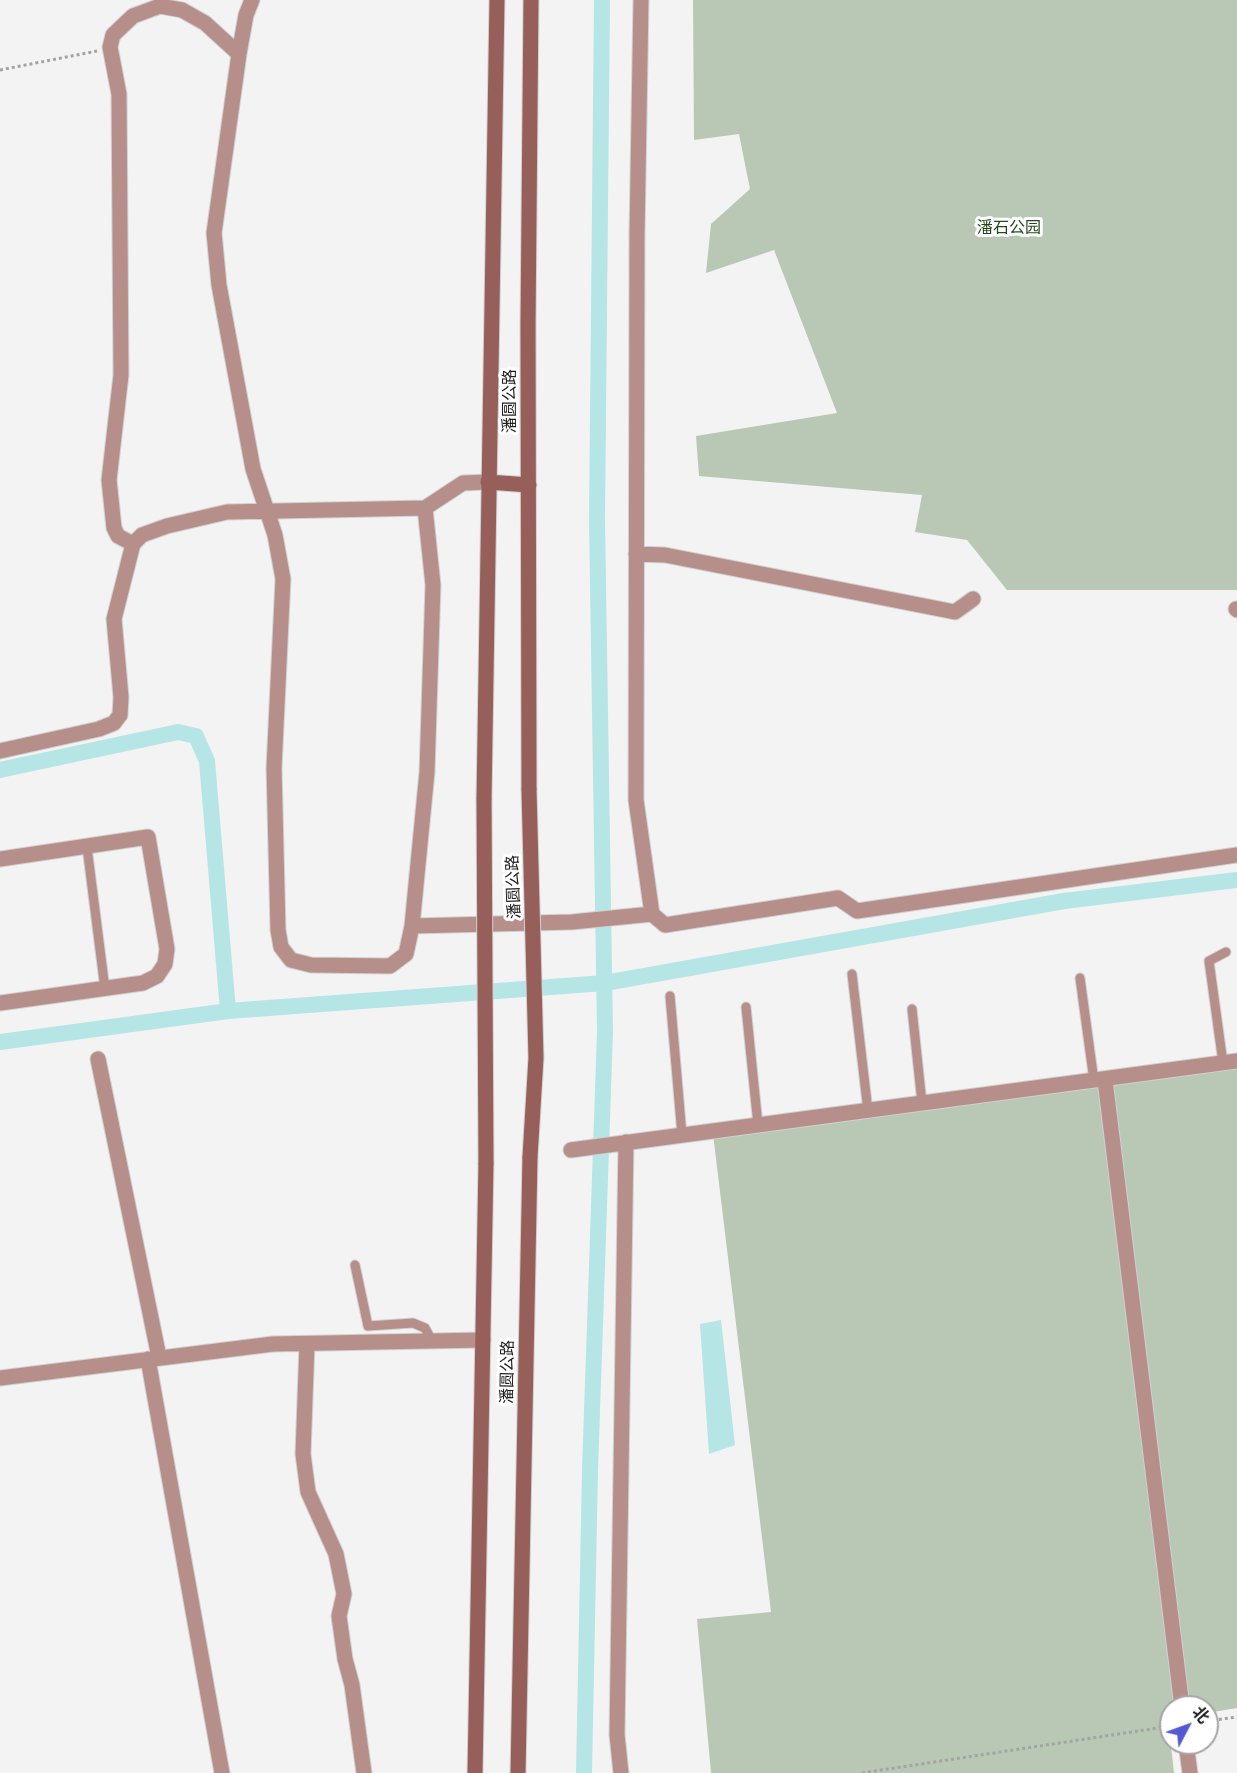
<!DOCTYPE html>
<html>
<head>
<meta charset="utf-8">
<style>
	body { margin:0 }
	#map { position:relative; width:1237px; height:1773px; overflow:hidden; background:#f3f3f4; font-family:"Noto Sans","Noto Sans SC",sans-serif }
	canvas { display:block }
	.north { position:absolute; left:1159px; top:1695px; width:60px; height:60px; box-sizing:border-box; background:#fff; border:2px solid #a5a5a5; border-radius:50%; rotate:49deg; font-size:16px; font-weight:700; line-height:24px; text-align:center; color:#1e1e1f }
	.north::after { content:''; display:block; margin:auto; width:21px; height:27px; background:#545ad1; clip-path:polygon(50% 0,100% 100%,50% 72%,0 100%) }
</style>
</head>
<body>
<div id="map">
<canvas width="1237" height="1773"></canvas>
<div class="north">北</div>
</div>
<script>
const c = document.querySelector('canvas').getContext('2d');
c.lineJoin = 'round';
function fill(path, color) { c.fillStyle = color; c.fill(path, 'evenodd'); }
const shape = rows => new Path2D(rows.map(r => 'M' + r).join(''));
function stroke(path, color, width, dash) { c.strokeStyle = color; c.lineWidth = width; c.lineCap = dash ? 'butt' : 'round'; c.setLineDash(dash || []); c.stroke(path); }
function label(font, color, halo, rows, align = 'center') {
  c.font = font + ' "Noto Sans","Noto Sans SC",sans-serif'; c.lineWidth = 6; c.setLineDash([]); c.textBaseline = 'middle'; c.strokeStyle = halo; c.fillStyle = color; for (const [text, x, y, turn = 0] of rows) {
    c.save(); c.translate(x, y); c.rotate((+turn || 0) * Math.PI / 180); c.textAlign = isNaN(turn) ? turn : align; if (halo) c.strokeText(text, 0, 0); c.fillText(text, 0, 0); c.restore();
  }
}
const green = shape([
	[693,0,1237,0,1237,590,1007,590,967,540,915,532,922,495,699,476,696,436,837,413,774,250,706,273,711,224,750,189,739,134,694,140],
	[1237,1064,1237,1708,1207,1713,1207,1707,1171,1707,1171,1718,1168,1719,1174,1773,711,1773,697,1619,771,1612,713,1134]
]);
const water = shape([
	[721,1320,735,1445,709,1454,700,1324]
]);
const canal = shape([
	[0,770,178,732,196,736,207,761,228,1011],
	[0,1042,228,1011,605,983,1064,901,1237,880],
	[584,1773,590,1470,605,1032,597,520,602,0]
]);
const path = shape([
	[0,70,97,51],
	[1207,1721,1237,1717],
	[862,1773,1171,1726]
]);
const service = shape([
	[87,847,105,989],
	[852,974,868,1111],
	[1080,978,1094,1081],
	[670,996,682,1135],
	[746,1007,758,1125],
	[912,1009,922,1103],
	[1223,1063,1209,961,1226,952],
	[355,1265,368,1326,413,1323,425,1328,432,1341]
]);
const minor = shape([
	[252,0,246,15,239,54,214,233,219,285,253,469,275,535,283,579,274,768,278,930,281,947,291,960,311,965,390,966,406,954,412,926],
	[641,0,637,235,636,800,652,914,665,925,838,898,857,911,1237,855],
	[488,482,463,483,425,508,433,585,427,772,412,926,572,922,652,914],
	[133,544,118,536,114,528,109,480,121,375,119,94,110,47,113,35,133,16,160,6,182,10,205,23,239,54],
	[636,554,665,555,955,612,973,599],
	[1236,609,1237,610],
	[0,751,99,729,114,723,120,715,121,697,114,619,133,544,142,535,167,526,227,512,425,508],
	[0,859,148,837,167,949,165,964,157,976,143,983,0,1003],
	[98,1059,159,1357],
	[1105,1080,1182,1707],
	[571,1150,1237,1061],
	[307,1344,303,1454,308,1492,336,1554,344,1594,339,1616,345,1659,352,1685,364,1773],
	[148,1359,222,1773],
	[0,1378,273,1344,483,1340],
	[1186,1743,1190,1773],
	[621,1773,617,1735,626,1142]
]);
const secondary = shape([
	[488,482,529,485],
	[529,790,528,325,531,0],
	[484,799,497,0],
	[475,1773,486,1163],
	[518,1773,530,1157]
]);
const secondaryBridge = shape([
	[529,790,536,1058,530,1157],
	[484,799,486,1163]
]);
const parkNames = [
	["潘石公园",1009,228]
];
const streetNames = [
	["潘圆公路",510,401,-90],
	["潘圆公路",514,887,-92],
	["潘圆公路",508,1372,-89]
];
fill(green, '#b9c7b5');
fill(water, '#b6e5e5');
stroke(canal, '#b6e5e5', 16);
stroke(service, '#d1d1d2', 11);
stroke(minor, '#d1d1d2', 17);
stroke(secondary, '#d1d1d2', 17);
stroke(path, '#a3a3a4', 3, [3, 3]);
stroke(service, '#b78f8a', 9);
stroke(minor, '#b78f8a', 15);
stroke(secondary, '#965f59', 15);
stroke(secondaryBridge, '#d1d1d2', 17, []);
stroke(secondaryBridge, '#965f59', 15);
label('16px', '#26471c', '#fff', parkNames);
label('16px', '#1e1e1f', '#fff', streetNames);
</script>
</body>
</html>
